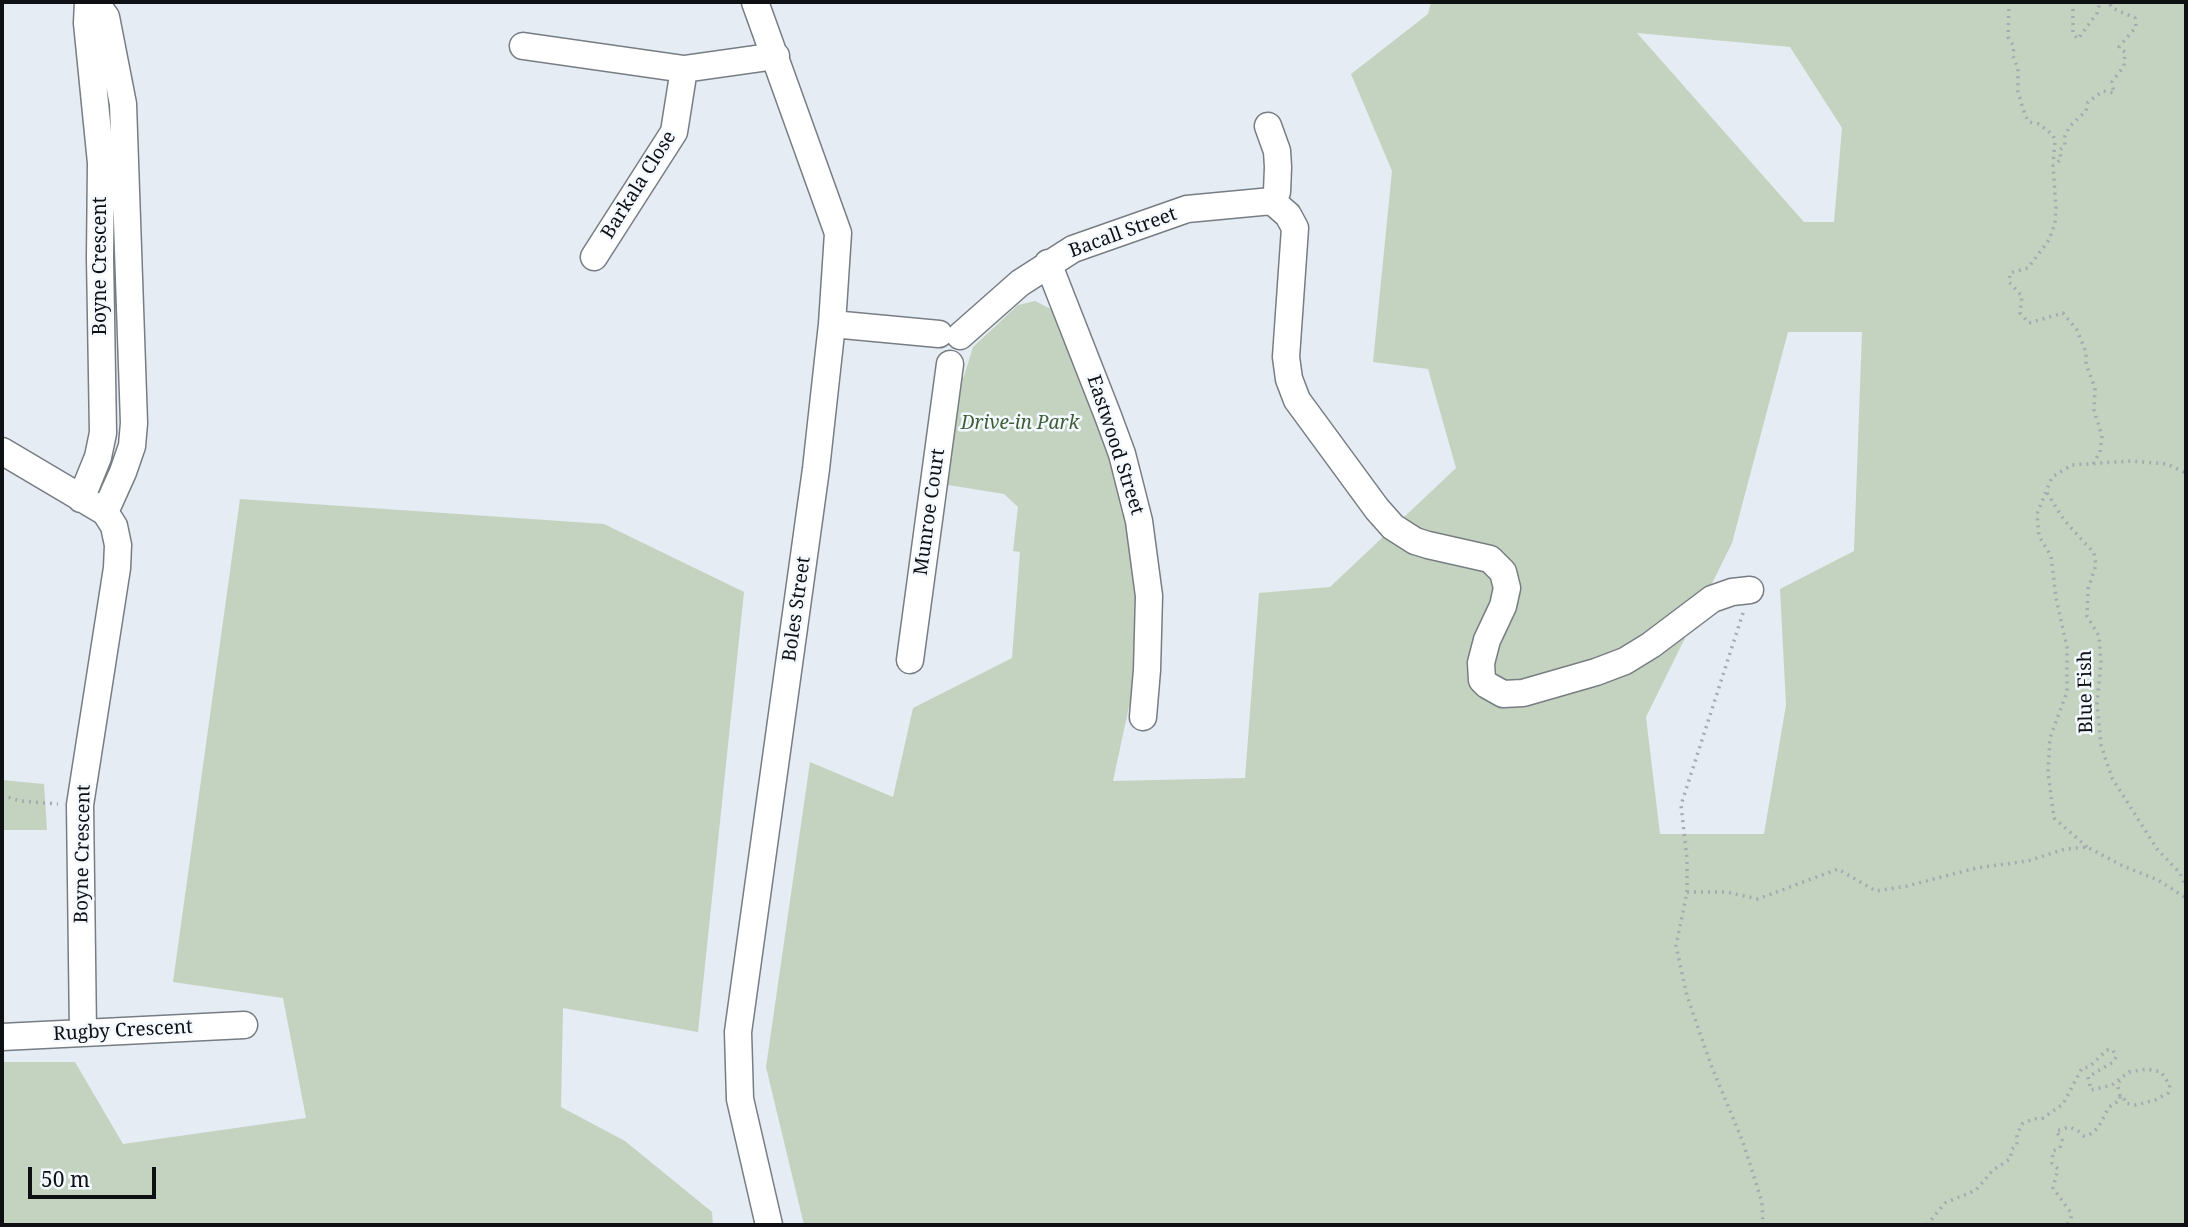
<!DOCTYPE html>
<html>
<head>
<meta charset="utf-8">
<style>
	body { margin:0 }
	#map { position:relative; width:2188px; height:1227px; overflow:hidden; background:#e5ecf3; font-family:"Noto Serif",serif }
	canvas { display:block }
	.frame { position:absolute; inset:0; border:4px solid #0e1013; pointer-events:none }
	.scale { position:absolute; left:28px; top:1167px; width:128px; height:32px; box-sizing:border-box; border:4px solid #0e1013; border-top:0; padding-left:9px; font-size:21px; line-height:24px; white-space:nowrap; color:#0e1013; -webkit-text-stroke:5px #f4f9ff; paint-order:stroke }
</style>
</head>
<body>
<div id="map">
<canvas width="2188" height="1227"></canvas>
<div class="frame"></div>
<div class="scale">50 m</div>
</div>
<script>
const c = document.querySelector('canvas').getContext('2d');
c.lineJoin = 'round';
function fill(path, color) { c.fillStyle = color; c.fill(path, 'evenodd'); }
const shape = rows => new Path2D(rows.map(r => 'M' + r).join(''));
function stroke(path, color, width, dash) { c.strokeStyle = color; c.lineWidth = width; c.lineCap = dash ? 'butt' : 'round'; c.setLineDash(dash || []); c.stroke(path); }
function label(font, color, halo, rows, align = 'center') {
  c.font = font + ' "Noto Serif",serif'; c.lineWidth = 5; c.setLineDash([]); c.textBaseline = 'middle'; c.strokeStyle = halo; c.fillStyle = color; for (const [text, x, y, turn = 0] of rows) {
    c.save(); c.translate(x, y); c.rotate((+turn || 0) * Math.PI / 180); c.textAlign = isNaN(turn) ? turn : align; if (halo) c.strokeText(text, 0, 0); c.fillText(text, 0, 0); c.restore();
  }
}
const green = shape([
	[1431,2,2186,2,2186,1225,804,1225,766,1067,810,762,893,797,913,708,1012,658,1020,552,1013,551,1018,507,1004,494,942,484,955,389,964,376,973,347,1018,305,1035,301,1051,309,1106,447,1125,514,1138,594,1136,674,1113,781,1245,778,1259,593,1330,587,1456,468,1428,369,1373,362,1392,171,1351,74,1428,14],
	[1637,33,1790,47,1842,128,1834,222,1804,222],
	[1788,332,1862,332,1854,551,1780,589,1786,705,1764,834,1660,834,1646,717,1732,543],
	[240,499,604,524,744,592,698,1032,563,1008,561,1107,625,1141,712,1212,713,1225,2,1225,2,1062,75,1062,123,1144,306,1118,283,998,173,982],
	[2,780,44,784,47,830,2,830]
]);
const path = shape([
	[2009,2,2008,37,2014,47,2013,56,2018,69,2018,92,2025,115,2029,122,2039,124,2053,135,2055,141,2053,164],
	[2073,2,2073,34,2078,39,2097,13,2100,2],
	[2093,464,2100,452,2102,436,2094,410,2095,388,2086,364,2086,352,2077,330,2063,313,2029,323,2020,313,2022,296,2009,282,2010,273,2028,268,2049,240,2055,223,2056,208,2053,166,2061,159,2060,150,2065,145,2065,136,2070,126,2086,111,2088,102,2103,91,2114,93,2112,82,2124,66,2125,52,2119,47,2136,27,2135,18,2112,8,2109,2],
	[2047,493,2064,520,2094,553,2096,565,2088,589,2087,616,2099,636,2101,662,2097,704,2101,745,2112,778,2157,849,2180,873,2186,888],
	[1743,613,1681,805,1687,859,1687,892,1676,946,1687,996,1711,1065,1743,1142,1762,1202,1763,1225],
	[2,795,20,801,58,804],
	[2087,847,2054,818,2048,773,2050,738,2067,692,2067,647,2056,598,2051,556,2039,536,2037,514,2052,477,2072,465,2131,461,2167,464,2186,473],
	[1687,892,1726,892,1758,899,1838,869,1876,891,1907,886,1976,868,2028,861,2065,849,2087,847,2123,866,2158,880,2186,898],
	[2120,1096,2118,1087,2120,1081],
	[1927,1225,1945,1203,1976,1190,1993,1170,2010,1159,2012,1149,2017,1145,2017,1135,2022,1124,2033,1119,2043,1118,2063,1104,2082,1068,2089,1067,2107,1050,2113,1050,2116,1057,2113,1062,2088,1077,2091,1090,2112,1085,2129,1072,2147,1069,2161,1072,2170,1085,2168,1093,2155,1100,2136,1105,2125,1103,2124,1099,2120,1096,2120,1100,2109,1107,2098,1128,2089,1135,2084,1136,2077,1130,2069,1127,2056,1131,2062,1140,2060,1148,2053,1151,2052,1163,2058,1169,2053,1188,2071,1213,2071,1218,2067,1225]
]);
const minor = shape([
	[95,2,106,17,123,104,134,423,132,446,123,472,105,512],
	[755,2,838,233,832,324,816,469,738,1032,740,1099,769,1225],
	[523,46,684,69,776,56],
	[1268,126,1277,151,1278,167,1277,192,1272,201],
	[1272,201,1288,215,1295,228,1286,357,1289,379,1297,400,1377,509,1393,527,1415,541,1428,545,1490,559,1503,572,1507,588,1503,606,1487,640,1481,663,1482,680,1487,685,1503,694,1523,693,1596,672,1625,661,1651,645,1712,599,1732,592,1750,590],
	[594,257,674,132,684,69],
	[1048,263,1108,416,1122,454,1139,521,1149,596,1147,670,1143,717],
	[832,324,939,334],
	[960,336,1020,283,1073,249,1187,209,1272,201],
	[2,451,105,512,114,526,118,545,117,568,80,805,83,1033],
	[81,499,98,457,103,433,100,258,101,163,87,23,88,2],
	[910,660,950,364],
	[2,1037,244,1025]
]);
const streetNames = [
	["Barkala Close",639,185,-58],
	["Bacall Street",1123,233,-20],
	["Boyne Crescent",101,266,-90],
	["Eastwood Street",1115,445,72],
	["Munroe Court",930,512,-82],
	["Boles Street",797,609,-82],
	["Blue Fish",2086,692,-91],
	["Boyne Crescent",83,854,-89],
	["Rugby Crescent",123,1031,-3]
];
const parkNames = [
	["Drive-in Park",1020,424]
];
fill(green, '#c4d3c0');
stroke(minor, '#777d83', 29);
stroke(path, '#a4aaaf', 3.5, [2, 5]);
stroke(minor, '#fff', 26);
label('19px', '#0e1013', '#f4f9ff', streetNames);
label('italic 19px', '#3e5e35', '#f4f9ff', parkNames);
</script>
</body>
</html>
